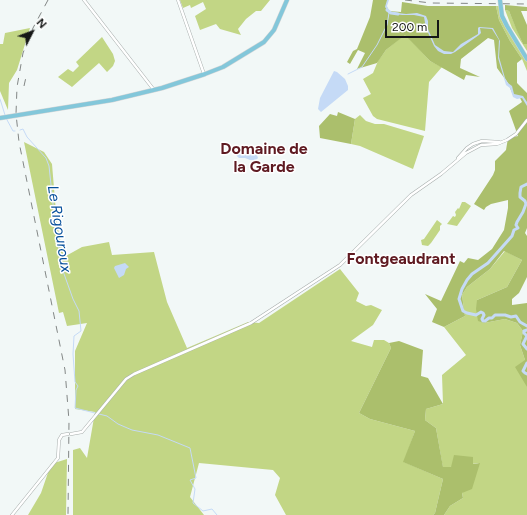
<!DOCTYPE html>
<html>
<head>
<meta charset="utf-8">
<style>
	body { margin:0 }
	#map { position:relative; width:527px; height:515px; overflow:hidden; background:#f2f8f7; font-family:Figtree,sans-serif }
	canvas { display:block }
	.north { position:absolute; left:12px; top:12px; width:40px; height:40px; -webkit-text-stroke:3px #fff; paint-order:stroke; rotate:48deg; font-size:11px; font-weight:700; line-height:16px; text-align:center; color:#151716 }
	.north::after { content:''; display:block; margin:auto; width:14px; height:18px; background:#151716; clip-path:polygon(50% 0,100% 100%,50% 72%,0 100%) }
	.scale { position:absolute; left:385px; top:20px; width:54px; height:18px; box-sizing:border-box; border:2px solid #151716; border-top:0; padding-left:5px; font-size:12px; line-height:14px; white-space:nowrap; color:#151716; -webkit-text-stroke:3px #fff; paint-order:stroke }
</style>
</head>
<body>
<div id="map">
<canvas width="527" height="515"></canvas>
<div class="north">N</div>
<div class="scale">200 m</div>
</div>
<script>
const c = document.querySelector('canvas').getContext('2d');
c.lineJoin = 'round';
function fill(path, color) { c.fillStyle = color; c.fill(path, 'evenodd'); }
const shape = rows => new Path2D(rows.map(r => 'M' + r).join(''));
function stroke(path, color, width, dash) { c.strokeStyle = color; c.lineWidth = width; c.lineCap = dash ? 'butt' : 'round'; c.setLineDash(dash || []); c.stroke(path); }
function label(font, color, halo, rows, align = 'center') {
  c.font = font + ' Figtree,sans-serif'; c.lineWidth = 3; c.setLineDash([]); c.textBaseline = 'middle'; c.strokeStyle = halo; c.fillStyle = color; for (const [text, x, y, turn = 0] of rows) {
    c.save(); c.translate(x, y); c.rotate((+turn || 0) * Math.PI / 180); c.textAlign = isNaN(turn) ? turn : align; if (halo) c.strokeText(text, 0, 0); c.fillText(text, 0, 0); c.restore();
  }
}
const green = shape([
	[180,0,270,0,261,11,256,11,246,19,238,29,241,35,220,29,216,24,200,30,195,16,206,9,203,2,191,8,190,5,183,8],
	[496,6,499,6,527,61,527,71,522,59,510,41,499,20],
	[505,10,509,11,523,44,527,44,527,51,512,28],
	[30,28,17,70,9,83,8,110,0,91,0,44,3,44,5,33],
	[405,34,430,61,442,67,429,82,425,131,377,119,373,116,363,98,371,94,363,79,373,73,378,61,386,50],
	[102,37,113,54,115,61,113,66,107,72,99,63,72,87,58,77,68,69,73,72,79,66,76,62],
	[360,115,366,121,375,124,384,124,424,136,413,169,360,146,351,144,355,119],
	[24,142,44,152,52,164,57,224,64,257,82,247,109,242,112,255,154,252,167,302,187,348,248,322,259,323,340,269,359,293,356,301,366,306,371,305,382,310,373,325,351,341,372,347,374,340,384,340,389,343,391,348,359,413,370,419,415,431,404,462,443,479,435,513,433,515,286,515,275,495,280,478,273,470,199,463,190,497,204,515,73,515,73,450,80,448,87,458,95,412,75,409,75,351,87,323,67,326,63,312,59,313],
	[462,202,465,202,471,206,457,226,447,224,453,216,455,217,456,215,455,212,458,208,459,209],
	[437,220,442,224,440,226,440,230,431,243,428,246,422,245,421,240,424,239],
	[505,251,522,260,507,287,477,300,484,323,505,319,517,323,523,331,520,345,525,360,527,387,527,515,444,515,450,506,463,498,462,493,479,463,443,468,436,428,425,420,426,409,443,404,442,375,466,355,444,327,465,316,462,295,467,287,490,269],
	[67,459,66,515,28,515,41,493,51,464]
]);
const forest = shape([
	[373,0,388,0,386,5,389,11,401,12,402,2,428,6,496,6,499,20,510,41,522,59,517,63,517,83,527,93,527,228,525,233,527,236,527,277,519,293,512,299,512,305,527,303,527,387,515,367,525,360,520,345,523,331,517,323,505,319,484,323,478,321,476,309,477,300,507,287,522,260,504,251,490,269,467,287,462,295,465,316,444,327,432,322,437,309,425,294,441,301,460,261,464,263,468,258,478,260,492,249,504,230,508,208,508,200,491,204,486,207,484,210,474,204,493,175,495,170,495,161,506,150,508,138,518,136,509,111,522,102,520,98,513,95,508,83,497,68,494,40,488,38,461,59,460,68,480,77,466,75,464,80,430,61,405,35,386,50,377,63,357,69,365,53,358,50,350,64,347,62,353,51,357,49,370,17],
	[505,5,527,7,527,11,521,11,527,25,527,44,523,44,517,31,509,11,505,10],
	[338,112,355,119,351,144,320,138,319,126,330,114,337,116],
	[399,341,423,350,421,376,428,378,443,404,426,409,425,420,436,428,443,467,451,467,454,455,473,457,473,464,480,463,472,489,462,493,463,498,450,506,444,515,433,515,435,513,443,479,403,462,415,431,370,419,359,413,391,348,389,343]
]);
const water = shape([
	[387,0,389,0,387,6,390,12,406,14,417,13,426,16,428,21,428,29,435,45,444,51,453,52,461,44,478,34,478,28,479,27,493,28,500,41,499,57,505,78,508,83,512,86,514,94,523,96,527,102,527,106,522,98,517,99,513,97,510,88,506,85,498,58,499,40,492,29,480,28,481,33,479,35,455,52,451,54,444,54,438,51,434,46,426,28,424,17,414,15,402,15,389,13,385,7],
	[334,71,337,72,345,79,348,86,348,90,321,112,318,109,320,98],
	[256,152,258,158,256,160,250,160,245,158,239,158,236,155,242,153],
	[125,263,129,267,126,269,124,275,119,278,114,268,115,266]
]);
const stream = shape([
	[348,74,362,67,377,45,387,25,389,13],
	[0,99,5,115],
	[6,118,13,131,15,131],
	[20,130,23,129,27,137,46,158,49,166,56,232,63,271,73,299,79,311,81,331,74,336,73,354,75,382,78,386,76,390,75,408,107,416,118,424,132,430,158,435,190,448,196,478,190,480,195,489,193,503,203,511,212,509,217,515]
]);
const river = shape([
	[387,10,391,13,398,14],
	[527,184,521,187,520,193,520,197,525,201,526,204,523,212,517,222,516,225,518,228,514,230,512,236,488,263,472,274,467,280,462,289,459,299,463,311,467,313,476,315,481,312,483,313,484,315,482,319,483,321,485,321,489,318,492,318,495,315,505,315,511,317,516,316,520,322,527,326],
	[527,330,524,331,524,333,527,336,523,344,527,349],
	[527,363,523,371,525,373,527,374]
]);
const minor = shape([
	[84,0,154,90],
	[178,0,204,74],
	[458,158,467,148,473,144,482,141,499,142],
	[71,434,82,432,126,379,134,374,251,323,340,265,411,195,441,174,466,153,481,145,497,144,507,140,516,134,527,120],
	[12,515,58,458,59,440,62,435,68,434]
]);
const major = shape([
	[500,0,502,16,507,26,527,59],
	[0,118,112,100,162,88,205,74,223,67,264,42,274,30,287,0]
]);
const rail = shape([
	[48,0,33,28,23,53,17,87,16,114,19,142,65,370,69,421,68,515],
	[405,0,431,3,527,4],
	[24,86,26,77]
]);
const waterNames = [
	["Le Rigouroux",59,229,81]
];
const quarterNames = [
	["Domaine de",264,149],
	["la Garde",264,167],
	["Fontgeaudrant",401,259]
];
fill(green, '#c2d685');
fill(forest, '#abbf6c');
fill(water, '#c5daf6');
stroke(stream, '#c5daf6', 1);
stroke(river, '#c5daf6', 3);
stroke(minor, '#a7adac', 3.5);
stroke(major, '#d5d5d5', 5);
stroke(minor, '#fff', 2.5);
stroke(major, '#83c7da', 4);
stroke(rail, '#828685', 1, [7, 7]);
label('italic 15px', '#064f9b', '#fff', waterNames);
label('bold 16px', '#5f1a21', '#fff', quarterNames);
</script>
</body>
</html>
